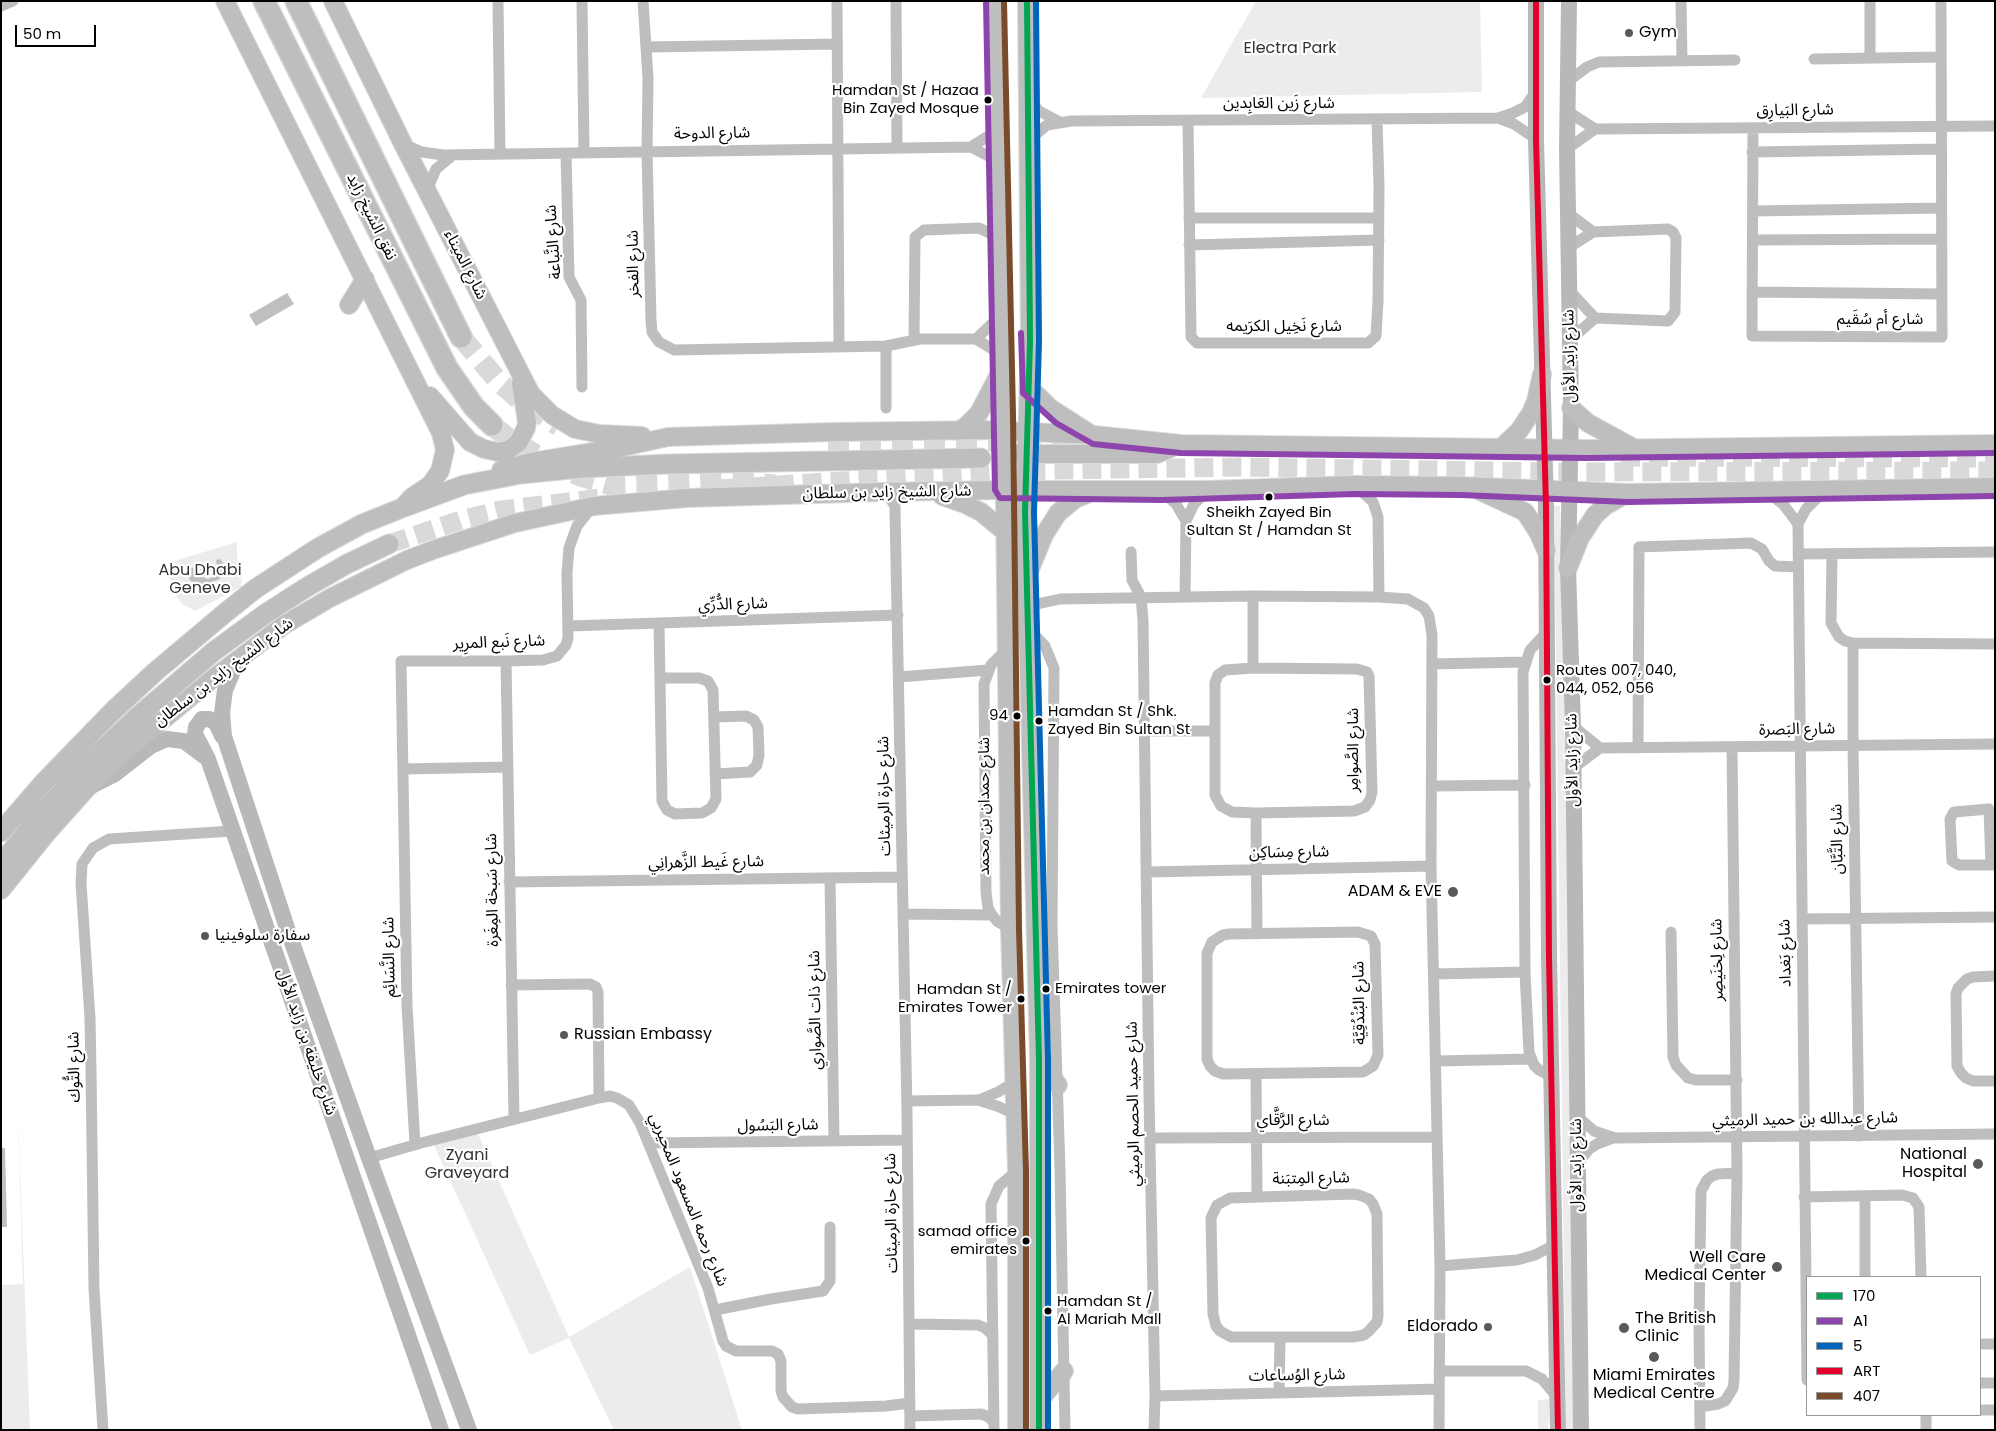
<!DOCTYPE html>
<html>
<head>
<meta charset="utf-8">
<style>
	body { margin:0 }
	#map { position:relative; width:1996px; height:1431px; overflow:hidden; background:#fff; font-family:Poppins,sans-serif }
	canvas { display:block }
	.frame { position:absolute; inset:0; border:2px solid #000; pointer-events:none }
	.legend { position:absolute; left:1806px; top:1276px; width:175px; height:140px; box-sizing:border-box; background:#fff; border:1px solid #999; margin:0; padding:6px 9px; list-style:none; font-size:15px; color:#000 }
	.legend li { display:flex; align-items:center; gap:10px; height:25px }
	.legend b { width:25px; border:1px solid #999 }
	.scale { position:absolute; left:15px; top:25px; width:81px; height:22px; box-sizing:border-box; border:2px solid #000; border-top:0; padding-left:6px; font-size:15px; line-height:18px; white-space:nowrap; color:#000; -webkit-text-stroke:4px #fff; paint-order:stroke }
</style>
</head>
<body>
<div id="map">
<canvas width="1996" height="1431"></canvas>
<div class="frame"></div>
<ul class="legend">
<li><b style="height:6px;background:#00a651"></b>170</li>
<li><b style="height:6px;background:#8e44ad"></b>A1</li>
<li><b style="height:6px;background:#0065bd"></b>5</li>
<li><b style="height:6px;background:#e4002b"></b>ART</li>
<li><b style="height:6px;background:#7a4b2a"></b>407</li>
</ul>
<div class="scale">50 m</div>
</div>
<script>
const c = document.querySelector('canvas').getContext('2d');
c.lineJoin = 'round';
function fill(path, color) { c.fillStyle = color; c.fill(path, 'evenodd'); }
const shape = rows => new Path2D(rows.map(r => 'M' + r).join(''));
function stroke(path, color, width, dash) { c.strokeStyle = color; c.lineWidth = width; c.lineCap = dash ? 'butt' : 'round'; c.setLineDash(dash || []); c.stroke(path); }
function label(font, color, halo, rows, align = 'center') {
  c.font = font + ' Poppins,"Noto Sans Arabic",sans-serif'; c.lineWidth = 4.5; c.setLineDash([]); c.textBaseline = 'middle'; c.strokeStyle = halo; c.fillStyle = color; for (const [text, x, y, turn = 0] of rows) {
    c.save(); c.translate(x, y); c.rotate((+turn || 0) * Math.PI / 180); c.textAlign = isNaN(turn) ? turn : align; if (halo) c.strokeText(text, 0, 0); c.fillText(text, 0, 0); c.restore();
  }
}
const green = shape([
	[1256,1,1480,1,1482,92,1201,98],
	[1554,506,1560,506,1566,760,1575,1430,1566,1430],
	[237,542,237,558,242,573,241,587,195,611,182,604,173,591,170,583,171,562],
	[17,1089,30,1430,1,1430,1,1285,23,1284],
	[477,1132,569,1337,690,1267,742,1430,614,1430,569,1338,530,1355,432,1141],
	[1550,1399,1548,1430,1538,1430,1538,1400]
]);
const water = shape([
	[287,293,294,304,256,326,249,315],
	[220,559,223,563,225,569,223,575,218,580,214,581,209,586,201,588,197,587,189,579,189,569,195,567,197,573,202,577,208,579,213,577,218,570,216,560],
	[1,1148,5,1148,7,1227,1,1227]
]);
const trunkTunnel = shape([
	[1621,457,1995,458],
	[719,489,993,471,1241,467,1557,472,1995,471],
	[389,544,461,520,501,510,609,497]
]);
const motorwayTunnel = shape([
	[461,337,499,382,519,399,559,426],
	[492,425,509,439,548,462,580,476,615,486,730,482,775,485],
	[828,440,990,441,1092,447]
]);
const minor = shape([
	[498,1,500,154],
	[582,1,584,153],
	[643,1,648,78,647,152,651,320,652,332,659,342,674,350,886,346,920,339,976,339,1002,355],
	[837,1,839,347],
	[896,1,897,148],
	[1681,1,1682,61],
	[1870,1,1870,58],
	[1,6,13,1],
	[646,47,837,44],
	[1814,59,1940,57],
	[1567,82,1587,67,1599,62,1735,60],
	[1029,100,1039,111,1060,122],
	[1567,111,1595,129],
	[1498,118,1514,124,1536,139],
	[1188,121,1191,337,1197,343,1368,343,1376,336,1378,301,1379,186,1377,120],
	[1753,128,1752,336,1942,337,1941,1],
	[1029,140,1047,125,1071,121,1498,118,1513,113,1525,107,1536,91],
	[403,144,422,152,443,155,971,147,990,157,998,166],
	[971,147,990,135,998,126],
	[1567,149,1595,129,1995,126],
	[1752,152,1940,149],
	[566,153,569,277,581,300,582,387],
	[427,190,436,169,453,155],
	[1753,211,1941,208],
	[1568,213,1593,232],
	[1189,218,1378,218],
	[1753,240,1940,239],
	[1189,245,1379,240],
	[1568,248,1593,232,1668,229,1673,232,1676,238,1675,312,1668,321,1595,318,1570,291],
	[1752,292,1941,294],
	[976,339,1001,315],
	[914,340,915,237,924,230,979,228,1000,238],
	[1570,340,1595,318],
	[886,346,886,408],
	[1355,485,1373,502,1378,517,1379,597],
	[1162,491,1176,504,1186,521],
	[881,492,889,497,895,506,895,511,907,1111,910,1430],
	[1767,492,1783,504,1798,524],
	[1131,552,1132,580,1141,597,1143,620,1149,1096,1155,1396,1154,1430],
	[1798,554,1995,552],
	[1832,554,1831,623,1839,637,1845,641,1853,643,1995,644],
	[1253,596,1253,668],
	[1185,597,1186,521,1194,504,1208,490],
	[1028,606,1060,599,1253,596,1379,597,1408,599,1424,608,1429,616,1432,635,1431,866,1440,1266,1439,1430],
	[659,623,662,801,667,810,675,814,702,813,711,808,716,799,713,690,708,681,699,678,661,678],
	[569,626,898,615],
	[1029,629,1045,646,1054,668,1052,926,1060,1169,1065,1430],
	[1546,633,1530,650,1523,672,1525,972,1529,1052,1534,1065,1539,1070,1552,1077],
	[1853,643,1853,745,1859,1136],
	[1005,651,991,665,984,684,986,892,988,908,992,915,997,921,1010,929],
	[506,661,514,1119],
	[1432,664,1525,662],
	[1253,668,1357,669,1367,672,1369,676,1372,792,1370,800,1365,807,1354,811,1256,813,1232,812,1221,806,1215,795,1215,683,1218,675,1225,670,1253,668],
	[899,677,988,670],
	[714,717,746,716,754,720,758,727,759,755,757,765,750,772,715,774],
	[1573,726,1600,748],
	[1144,731,1214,731],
	[1638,748,1639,547,1751,543,1762,549,1769,561,1775,566,1798,567],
	[1573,768,1600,748,1995,744],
	[403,769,508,767],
	[1432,786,1525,785],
	[1256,813,1257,934],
	[1991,865,1989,809,1954,812,1950,819,1952,861,1959,865,1995,865],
	[1147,872,1431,866],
	[830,878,834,1141],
	[509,882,902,877],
	[904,914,992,915],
	[1802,919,1995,917],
	[1358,932,1371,936,1375,944,1378,1055,1373,1066,1363,1072,1223,1074,1215,1071,1210,1066,1207,1059,1207,953,1212,942,1223,935,1229,934,1358,932],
	[1671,932,1673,1057,1676,1065,1688,1078,1696,1080,1737,1080],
	[1434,974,1525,972],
	[1995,976,1973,977,1967,979,1958,988,1956,994,1957,1066,1961,1073,1966,1078,1973,1081,1995,1081],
	[511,985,590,984,596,987,598,992,599,1098],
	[1436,1061,1531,1059],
	[1256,1074,1257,1196],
	[979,1100,998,1092,1015,1082],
	[907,1101,978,1100,997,1106,1015,1114],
	[1577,1116,1594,1131,1615,1138,1995,1134],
	[1150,1138,1436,1137],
	[648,1143,907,1140],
	[415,1144,407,1006,401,661,506,661,543,660,557,656,566,645,568,638,567,573,569,548,577,526,592,507],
	[369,1158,421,1143,599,1098,610,1096,617,1098,629,1105,640,1123,708,1288,723,1341,726,1346,736,1351,772,1351,778,1354,781,1361,781,1391,783,1397,792,1407,798,1409,886,1406,910,1403],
	[1577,1164,1589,1149,1597,1144,1613,1138],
	[1353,1194,1359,1195,1369,1199,1373,1204,1377,1214,1378,1316,1377,1322,1369,1331,1364,1335,1353,1337,1231,1337,1220,1331,1216,1326,1213,1314,1211,1218,1217,1205,1230,1198,1353,1194],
	[1804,1197,1902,1195,1913,1198,1919,1207,1921,1277],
	[1440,1266,1517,1260,1535,1255,1554,1245],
	[1865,1277,1865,1196],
	[715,1310,771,1299,823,1291,830,1281,830,1227],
	[909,1324,978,1325,985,1328,993,1335],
	[1980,1344,1995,1344],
	[1439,1371,1526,1371,1542,1379,1557,1397],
	[1807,1380,1798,524,1806,509,1825,490],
	[1980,1383,1995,1383],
	[1279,1393,1280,1337],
	[1155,1396,1439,1389],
	[1700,1407,1718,1404,1725,1401,1733,1388,1734,1381,1737,1173,1732,747],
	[1980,1410,1995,1410],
	[910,1416,981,1414,989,1417,994,1423],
	[103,1430,94,1289,91,1071,90,1018,81,883,82,864,93,848,109,839,232,831],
	[994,1430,991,1204,999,1186,1017,1171],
	[1700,1430,1699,1322,1701,1191,1707,1180,1712,1176,1718,1174,1737,1173],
	[1926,1430,1926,1415]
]);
const secondary = shape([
	[1536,1,1536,139,1546,506,1549,957,1558,1430],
	[1569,1,1567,149,1571,408,1568,568,1573,726,1581,1430],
	[241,659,234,669,225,690,222,713,224,736,289,934,369,1158,469,1430],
	[222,736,216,723,209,719,202,719,196,727,195,734,208,759,441,1430],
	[91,786,115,774,151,746,167,739,184,741,204,756]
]);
const primary = shape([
	[225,1,441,433,445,450,440,471,430,485,412,497,403,507],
	[333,1,403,144,531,394,552,415,575,429,600,434,642,436],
	[995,1,1004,415,1010,929,1017,1171,1017,1430],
	[1027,1,1030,341,1025,512,1039,1060,1039,1430],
	[349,305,365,279],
	[1030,388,1050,408,1089,433],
	[430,396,470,442,484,449,498,452,508,450,518,443,526,428,527,422,521,383],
	[1571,408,1588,423,1632,447],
	[957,431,965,427,979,413,1001,371],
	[1502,447,1519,431,1531,413,1536,401,1542,374],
	[1016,454,1157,454,1180,444],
	[501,470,531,462,623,447,668,437,833,432,986,430,1094,435,1181,444,1587,449,1995,444],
	[1480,491,1525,512,1538,532,1546,550],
	[942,496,965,504,981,512,1004,531],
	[1568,568,1580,538,1595,515,1605,506,1628,493],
	[1030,569,1044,535,1058,513,1075,499,1092,492],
	[1,890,46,834,88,787,124,752,211,680,284,625,330,598,407,560,433,550,515,523,594,506,687,498,881,492,1004,490,1208,490,1355,485,1461,486,1628,493,1995,487],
	[1039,1060,1058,1085],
	[1039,1401,1064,1371]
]);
const trunk = shape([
	[1,832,44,782,113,711,155,672,225,613,255,589,318,548,362,524,402,508,464,485,521,474,581,468,669,464,981,458],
	[1,864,38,818,80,771,136,718,213,652,265,614,307,587,347,564,389,544]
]);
const motorway = shape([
	[264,1,447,368,474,407,492,425],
	[296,1,461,337]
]);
const bus1 = shape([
	[1027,1,1030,341,1025,512,1039,1060,1039,1430]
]);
const bus2 = shape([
	[986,1,995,490,1000,498,1162,500,1355,494,1461,495,1628,502,1995,496],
	[1021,333,1023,393,1056,423,1093,444,1181,453,1587,458,1995,453]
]);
const bus3 = shape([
	[1036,1,1039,341,1034,512,1048,1060,1048,1430]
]);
const bus4 = shape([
	[1536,1,1536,139,1546,506,1549,957,1558,1430]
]);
const bus5 = shape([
	[1004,1,1013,415,1019,929,1026,1171,1026,1430]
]);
const markers = [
	[1629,33,5,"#595959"],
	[988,100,4.5,"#000"],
	[1269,497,4.5,"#000"],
	[1547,680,4.5,"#000"],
	[1017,716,4.5,"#000"],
	[1039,721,4.5,"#000"],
	[1453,892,6,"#595959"],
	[205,936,5,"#595959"],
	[1046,989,4.5,"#000"],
	[1021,999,4.5,"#000"],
	[564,1035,5,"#595959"],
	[1978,1164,6,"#595959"],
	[1026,1241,4.5,"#000"],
	[1777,1267,6,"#595959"],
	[1048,1311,4.5,"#000"],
	[1488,1327,5,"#595959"],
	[1624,1328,6,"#595959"],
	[1654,1357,6,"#595959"]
];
const busNames = [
	["Hamdan St / Hazaa",979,91],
	["Bin Zayed Mosque",979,109],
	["Sheikh Zayed Bin",1269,513,"center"],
	["Sultan St / Hamdan St",1269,531,"center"],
	["Routes 007, 040,",1556,671,"left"],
	["044, 052, 056",1556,689,"left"],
	["Hamdan St / Shk.",1048,712,"left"],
	["Zayed Bin Sultan St",1048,730,"left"],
	["94",1008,716],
	["Emirates tower",1055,989,"left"],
	["Hamdan St /",1012,990],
	["Emirates Tower",1012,1008],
	["samad office",1017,1232],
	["emirates",1017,1250],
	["Hamdan St /",1057,1302,"left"],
	["Al Mariah Mall",1057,1320,"left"]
];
const poiNames = [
	["Gym",1639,33],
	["ADAM & EVE",1442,892,"right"],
	["سفارة سلوفينيا",215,936],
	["Russian Embassy",574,1035],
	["National",1967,1155,"right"],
	["Hospital",1967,1173,"right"],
	["Well Care",1766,1258,"right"],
	["Medical Center",1766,1276,"right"],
	["The British",1635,1319],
	["Clinic",1635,1337],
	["Eldorado",1478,1327,"right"],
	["Miami Emirates",1654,1376,"center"],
	["Medical Centre",1654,1394,"center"]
];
const parkNames = [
	["Electra Park",1290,49],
	["Abu Dhabi",200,571],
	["Geneve",200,589],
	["Zyani",467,1156],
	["Graveyard",467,1174]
];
const streetNames = [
	["شارع زَين العَابِدين",1279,104],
	["شارع البَيارِق",1795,111,-1],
	["شارع الدوحة",712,134,-1],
	["نفق الشيخ زايد",371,217,64],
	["شارع النَّباعة",554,242,-94],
	["شارع الفخر",634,264,-91],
	["شارع الميناء",465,265,63],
	["شارع أم سُقَيم",1880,320],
	["شارع نَخِيل الكرَيمه",1284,327],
	["شارع زايد الأول",1570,356,-91],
	["شارع الشيخ زايد بن سلطان",887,493,-1],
	["شارع الدُّرِّي",733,605,-2],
	["شارع نَبع المرِير",499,643,-2],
	["شارع الشيخ زايد بن سلطان",224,673,-37],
	["شارع البَصرة",1797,730,-1],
	["شارع الصَّوامِر",1354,750,-90],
	["شارع زايد الأول",1573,760,-91],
	["شارع حارة الرميثات",885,796,-91],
	["شارع حمدان بن محمد",985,806,-90],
	["شارع التَّبَّان",1838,839,-91],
	["شارع مِسَاكِن",1289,853,-1],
	["شارع غَيط الزَّهرانِي",706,863,-1],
	["شارع سَبخة المِغَرة",493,890,-91],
	["شارع بَغداد",1786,953,-91],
	["شارع النَّسَائِم",390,957,-91],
	["شارع لِخنَيصِر",1718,960,-91],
	["شارع البُنْدُقِيَّة",1360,1003,-91],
	["شارع ذات الصَّواري",816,1010,-91],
	["شارع خليفة بن زايد الأول",306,1042,71],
	["شارع التُّوك",75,1067,-91],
	["شارع حميد الحصم الرميثي",1134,1104,-91],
	["شارع عبدالله بن حميد الرميثي",1805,1120,-1],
	["شارع الرَّقَّاي",1293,1121],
	["شارع البَسُول",778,1126,-1],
	["شارع زايد الأول",1577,1165,-90],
	["شارع المِتبَنة",1311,1179,-1],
	["شارع رحمه المسعود المحيربي",688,1200,68],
	["شارع حارة الرميثات",892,1213,-91],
	["شارع الوُساعات",1297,1376,-1]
];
fill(green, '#ececec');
fill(water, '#bfbfbf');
stroke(trunkTunnel, '#d9d9d9', 19, [19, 9]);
stroke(motorwayTunnel, '#d9d9d9', 21, [21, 11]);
stroke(primary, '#dbdbdb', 20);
stroke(trunk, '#dbdbdb', 21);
stroke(motorway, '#dbdbdb', 24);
stroke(minor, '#bebebe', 11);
stroke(secondary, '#b8b8b8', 16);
stroke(primary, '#bebebe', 18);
stroke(trunk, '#bebebe', 19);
stroke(motorway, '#bebebe', 21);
stroke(bus1, '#00a651', 6);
stroke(bus2, '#8e44ad', 6);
stroke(bus3, '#0065bd', 6);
stroke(bus4, '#e4002b', 6);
stroke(bus5, '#7a4b2a', 6);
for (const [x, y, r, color] of markers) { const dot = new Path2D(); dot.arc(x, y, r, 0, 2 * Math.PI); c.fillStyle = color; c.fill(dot); stroke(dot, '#fff', 2); }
label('15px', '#000', '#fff', busNames, 'right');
label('16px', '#000', '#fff', poiNames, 'left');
label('16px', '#333', '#fff', parkNames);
label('16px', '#000', '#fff', streetNames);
</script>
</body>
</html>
